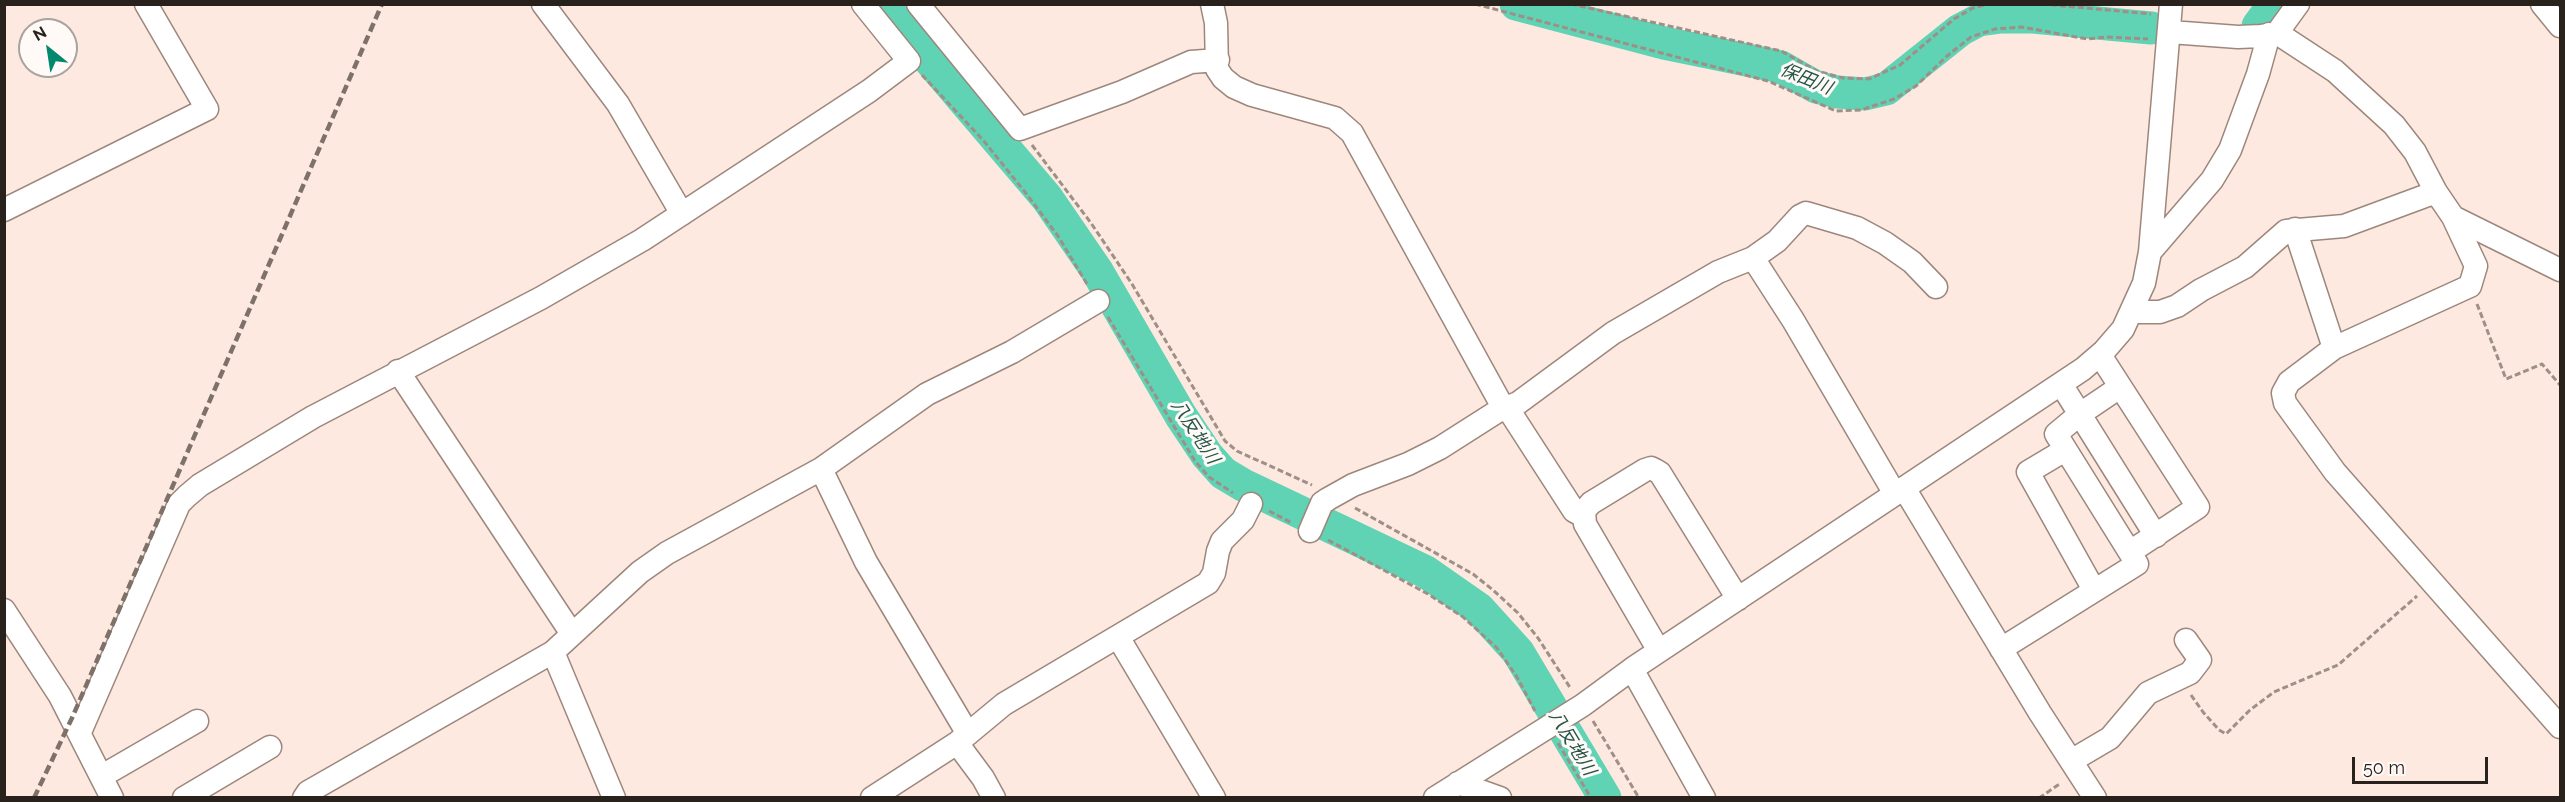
<!DOCTYPE html>
<html>
<head>
<meta charset="utf-8">
<style>
	body { margin:0 }
	#map { position:relative; width:2565px; height:802px; overflow:hidden; background:#fde9df; font-family:Raleway,sans-serif }
	canvas { display:block }
	.frame { position:absolute; inset:0; border:6px solid #29211c; pointer-events:none }
	.north { position:absolute; left:18px; top:18px; width:60px; height:60px; box-sizing:border-box; background:#fffaf7; border:2px solid #a9a39f; border-radius:50%; rotate:330deg; font-size:16px; font-weight:700; line-height:24px; text-align:center; color:#29211c }
	.north::after { content:''; display:block; margin:auto; width:21px; height:27px; background:#00896f; clip-path:polygon(50% 0,100% 100%,50% 72%,0 100%) }
	.scale { position:absolute; left:2352px; top:757px; width:136px; height:27px; box-sizing:border-box; border:3px solid #29211c; border-top:0; padding-left:8px; font-size:18px; line-height:21px; white-space:nowrap; color:#29211c; -webkit-text-stroke:4px #fffaf7; paint-order:stroke }
</style>
</head>
<body>
<div id="map">
<canvas width="2565" height="802"></canvas>
<div class="frame"></div>
<div class="north">N</div>
<div class="scale">50 m</div>
</div>
<script>
const c = document.querySelector('canvas').getContext('2d');
c.lineJoin = 'round';
const shape = rows => new Path2D(rows.map(r => 'M' + r).join(''));
function stroke(path, color, width, dash) { c.strokeStyle = color; c.lineWidth = width; c.lineCap = dash ? 'butt' : 'round'; c.setLineDash(dash || []); c.stroke(path); }
function label(font, color, halo, rows, align = 'center') {
  c.font = font + ' Raleway,"Noto Sans JP",sans-serif'; c.lineWidth = 6; c.setLineDash([]); c.textBaseline = 'middle'; c.strokeStyle = halo; c.fillStyle = color; for (const [text, x, y, turn = 0] of rows) {
    c.save(); c.translate(x, y); c.rotate((+turn || 0) * Math.PI / 180); c.textAlign = isNaN(turn) ? turn : align; if (halo) c.strokeText(text, 0, 0); c.fillText(text, 0, 0); c.restore();
  }
}
const river = shape([
	[882,4,1047,198,1097,271,1181,416,1207,455,1223,473,1243,485,1426,572,1479,609,1518,652,1605,798],
	[1516,4,1664,43,1781,67,1816,87,1837,92,1865,94,1886,89,1960,30,1979,20,2001,17,2033,17,2151,28],
	[2258,26,2274,4]
]);
const path = shape([
	[1475,4,1768,81,1836,111,1861,110,1894,99,1916,86,1947,56,1971,37,1995,29,2022,27,2087,39,2106,37,2148,39],
	[1571,4,1781,51,1817,71,1843,78,1869,79,1900,65,1954,19,1973,8,1988,4],
	[2042,4,2151,14],
	[922,75,983,140,1025,192,1058,236,1087,284],
	[1032,145,1091,223,1132,284,1225,441,1237,451,1312,485],
	[2477,304,2506,379,2542,364,2560,385],
	[1108,317,1195,461,1209,477,1233,493],
	[1355,508,1473,574,1493,590,1518,613,1538,638,1571,689],
	[1269,511,1292,523],
	[1328,540,1428,594,1463,617,1497,648,1517,677,1535,711],
	[2191,695,2203,712,2219,730,2226,734,2250,710,2274,692,2338,665,2417,596],
	[1593,721,1639,798],
	[1558,743,1591,798],
	[2039,798,2061,783]
]);
const minor = shape([
	[543,4,618,104,682,214],
	[918,4,1020,129,1122,92,1191,62,1218,60],
	[1212,4,1216,23,1217,69,1223,78,1234,87,1252,95,1335,118,1352,133,1500,402,1512,415,1574,511,1583,516],
	[2542,4,2560,26],
	[2170,32,2238,37,2261,36,2277,33,2298,4],
	[2277,33,2335,71,2394,125,2415,152,2436,192,2453,217,2476,266,2470,286,2334,348,2289,382,2283,393,2285,403,2335,472,2560,727],
	[4,210,207,109,146,4],
	[2453,217,2560,270],
	[2295,229,2334,348],
	[2150,252,2212,180,2230,150,2258,74,2269,34],
	[1753,258,1793,320,1895,494],
	[2132,312,2160,312,2177,306,2201,290,2245,267,2286,231,2344,226,2436,192],
	[2100,355,2198,507,2130,552],
	[398,371,572,634],
	[2061,384,2156,536],
	[2065,450,2028,472,2094,590],
	[821,469,866,562,968,734],
	[1904,488,2040,713,2095,798],
	[1310,531,1322,503,1328,499,1353,485,1408,464,1440,448,1498,411,1518,403,1613,333,1718,272,1753,258,1777,241,1800,216,1806,213,1857,228,1885,243,1912,262,1936,287],
	[4,610,60,696,112,798],
	[1118,637,1214,798],
	[2001,649,2137,564,2056,434,2080,414,2120,387],
	[1659,651,1585,524,1584,511,1591,503,1645,470,1651,468,1655,470,1660,473,1738,599],
	[553,652,614,798],
	[1632,669,1704,798],
	[80,732,179,504,187,496,200,485,313,417,541,298,642,240,869,91,909,61,863,4],
	[957,743,983,778,994,798],
	[2071,761,2110,738,2148,693,2190,673,2200,660,2186,640],
	[102,776,197,721],
	[1458,783,1500,798],
	[184,798,270,747],
	[304,798,308,792,553,652,640,572,667,553,821,469,927,394,1012,352,1098,301],
	[872,798,957,743,1004,704,1208,583,1214,573,1218,551,1222,541,1243,520,1251,504],
	[1435,798,1583,705,1632,669,2083,369,2104,351,2123,329,2144,283,2150,252,2171,4]
]);
const rail = shape([
	[34,798,72,718,382,4]
]);
const waterNames = [
	["保田川",1806,79,22],
	["八反地川",1195,432,57],
	["八反地川",1572,743,59]
];
stroke(river, '#5fd3b4', 33);
stroke(minor, '#9d877c', 25);
stroke(path, '#9e8f87', 3, [6, 3]);
stroke(minor, '#fff', 22);
stroke(rail, '#7e716a', 4.5, [9, 4.5]);
label('italic 18px', '#265649', '#fffaf7', waterNames);
</script>
</body>
</html>
